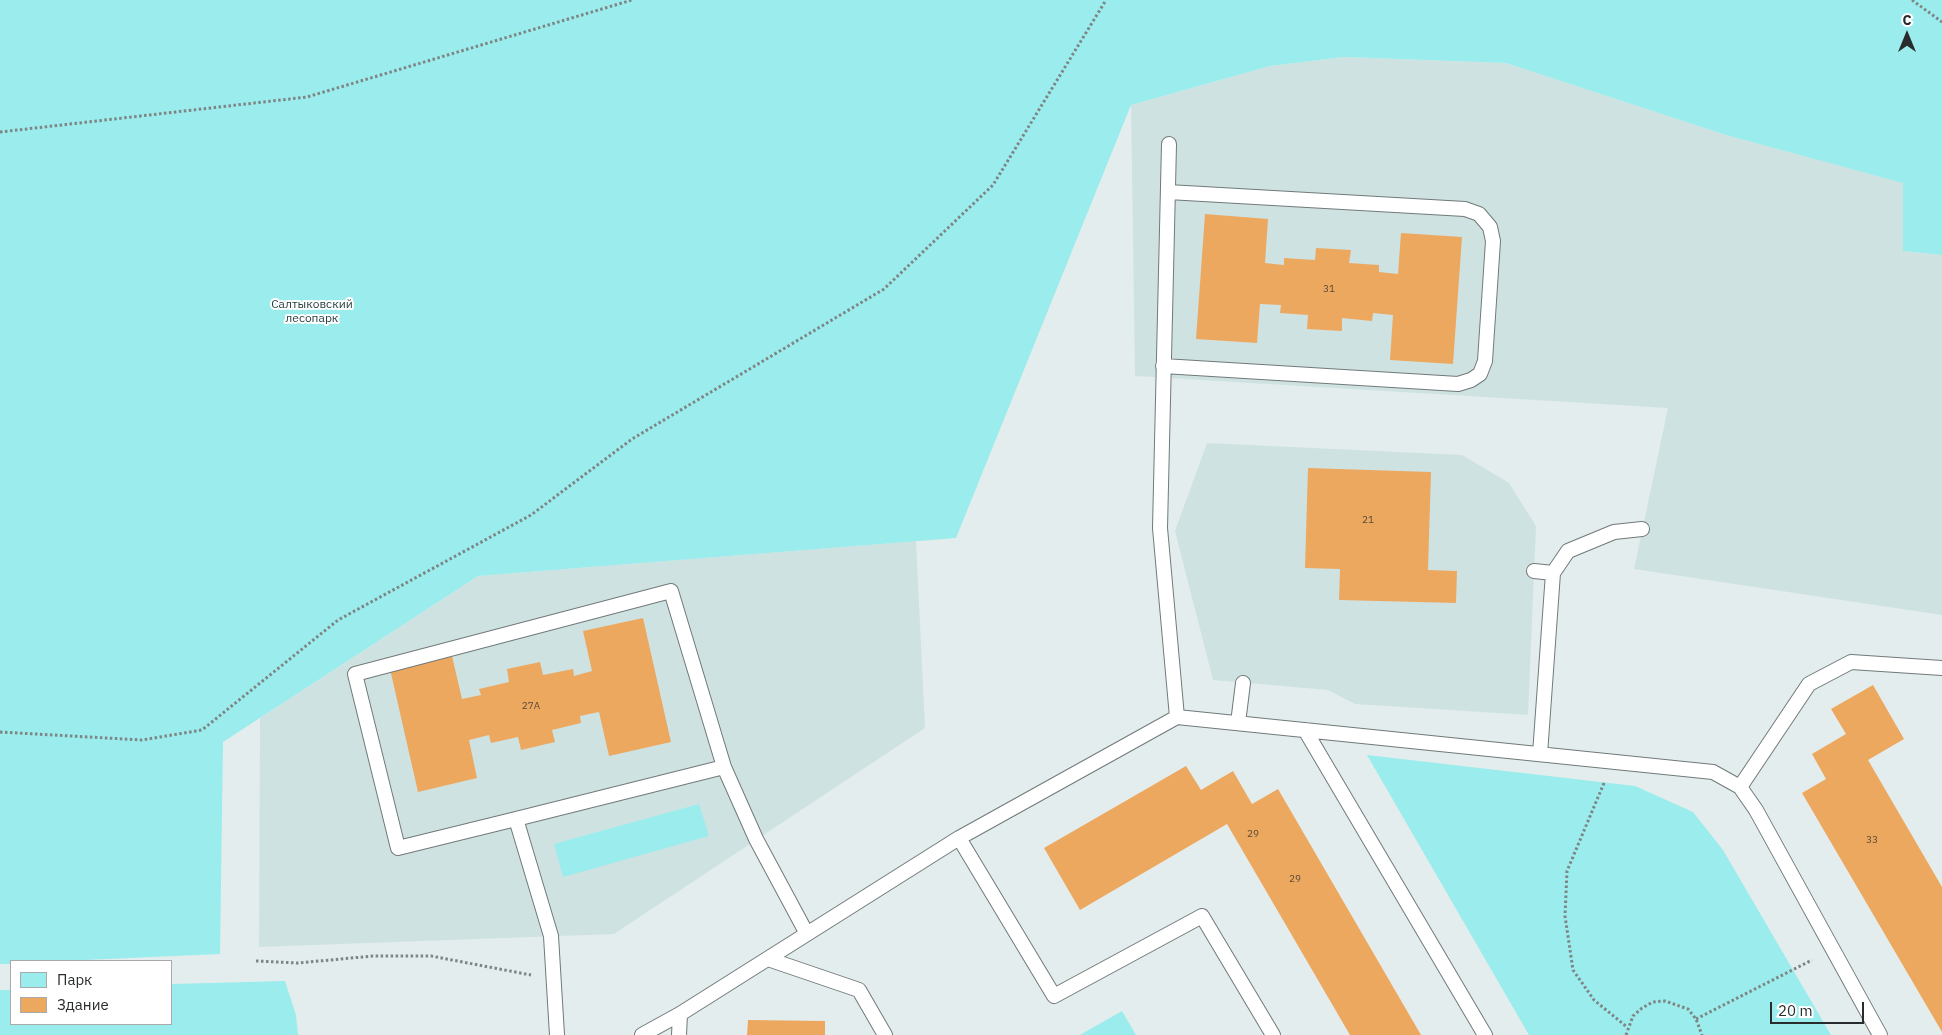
<!DOCTYPE html>
<meta charset="utf-8">
<style>
body{margin:0}
#map{position:relative;width:1942px;height:1035px;overflow:hidden;background:#e3eded;font-family:"IBM Plex Sans",sans-serif}
canvas{display:block}
.legend{position:absolute;left:10px;top:960px;width:162px;height:65px;box-sizing:border-box;background:#fff;border:1px solid #a9abab;margin:0;padding:6px 9px;list-style:none;font-size:15px;color:#282c2c}
.legend li{display:flex;align-items:center;gap:10px;height:25px}
.legend b{width:25px;border:1px solid #a9abab}
.north{position:absolute;left:1882px;top:10px;width:50px;height:50px;-webkit-text-stroke:4px #fff;paint-order:stroke;rotate:0deg;font-size:14px;font-weight:700;line-height:20px;text-align:center;color:#282c2c}
.north::after{content:'';display:block;margin:auto;width:18px;height:22px;background:#282c2c;clip-path:polygon(50% 0,100% 100%,50% 72%,0 100%)}
.scale{position:absolute;left:1770px;top:1002px;width:94px;height:22px;box-sizing:border-box;border:2px solid #282c2c;border-top:0;padding-left:6px;font-size:15px;line-height:18px;white-space:nowrap;color:#282c2c;-webkit-text-stroke:4px #fff;paint-order:stroke}
</style>
<div id="map">
<canvas width="1942" height="1035"></canvas>
<ul class="legend">
<li><b style="height:14px;background:#9beced"></b>Парк</li>
<li><b style="height:14px;background:#eda860"></b>Здание</li>
</ul>
<div class="north">С</div>
<div class="scale">20 m</div>
</div>
<script>
const ctx = document.querySelector('canvas').getContext('2d');
ctx.lineJoin = 'round';
function fillPath(path, color) { ctx.fillStyle = color; ctx.fill(path, 'evenodd'); }
const toPath = rows => new Path2D(rows.map(r => 'M' + r).join(''));
function stroke(path, color, width, dash) { ctx.strokeStyle = color; ctx.lineWidth = width; ctx.lineCap = dash ? 'butt' : 'round'; ctx.setLineDash(dash || []); ctx.stroke(path); }
function drawText(font, color, halo, rows, align = 'center') {
  ctx.font = font + ' "IBM Plex Sans",sans-serif'; ctx.lineWidth = 4; ctx.setLineDash([]); ctx.textBaseline = 'middle'; ctx.strokeStyle = halo; ctx.fillStyle = color; for (const [text, x, y, turn = 0] of rows) {
    ctx.save(); ctx.translate(x, y); ctx.rotate((+turn || 0) * Math.PI / 180); ctx.textAlign = isNaN(turn) ? turn : align; if (halo) ctx.strokeText(text, 0, 0); ctx.fillText(text, 0, 0); ctx.restore();
  }
}
const built = toPath([
 [1344,57,1506,63,1726,135,1904,183,1903,251,1942,255,1942,615,1634,569,1668,408,1135,376,1131,105,1270,66],
 [1207,443,1462,455,1509,483,1536,526,1528,715,1355,704,1328,690,1213,680,1175,531],
 [916,541,925,728,614,934,259,947,260,718,478,576]
]);
const green = toPath([
 [0,0,1942,0,1942,255,1903,251,1903,183,1726,135,1506,63,1344,57,1270,66,1131,105,956,538,478,576,223,742,220,954,62,961,11,961,11,964,0,964],
 [1367,755,1635,786,1693,812,1723,850,1831,1035,1529,1035],
 [699,804,709,836,563,877,554,844],
 [285,981,296,1015,298,1035,0,1035,0,990,11,990,11,1024,171,1024,171,984],
 [1122,1011,1136,1035,1080,1035]
]);
const building = toPath([
 [1205,214,1268,219,1265,263,1284,265,1284,258,1315,260,1316,248,1351,250,1349,263,1379,265,1379,272,1398,274,1401,233,1462,237,1453,364,1390,360,1393,315,1373,313,1372,321,1342,318,1342,331,1307,329,1308,315,1280,313,1281,305,1260,304,1257,343,1196,339],
 [1308,468,1431,472,1428,570,1457,571,1456,603,1339,600,1340,569,1305,568],
 [643,618,671,742,609,756,599,712,580,716,581,723,552,730,555,742,521,750,518,737,491,743,489,735,469,740,477,778,418,792,390,669,452,656,462,699,481,695,479,689,509,682,507,669,540,662,543,675,573,669,574,676,592,671,583,631],
 [1873,685,1904,739,1868,760,1942,887,1942,1032,1802,793,1826,779,1812,754,1846,734,1831,709],
 [1186,766,1201,790,1233,771,1252,804,1278,789,1421,1035,1350,1035,1227,824,1080,910,1044,848],
 [748,1020,825,1021,825,1035,747,1035]
]);
const path = toPath([
 [1912,0,1942,22],
 [0,132,307,97,632,0],
 [0,732,142,740,202,730,338,620,531,515,632,439,884,289,993,185,1106,0],
 [1604,783,1567,871,1565,916,1573,970,1594,1000,1627,1027],
 [256,961,298,963,373,956,431,956,531,975],
 [1696,1019,1812,960],
 [1626,1035,1633,1016,1642,1008,1653,1002,1665,1001,1688,1009,1696,1019,1702,1035]
]);
const lane = toPath([
 [1169,144,1160,528,1177,717],
 [1163,366,1458,384,1471,380,1480,374,1485,361,1493,241,1490,227,1479,214,1465,209,1168,192],
 [1534,571,1553,573],
 [1238,723,1243,683],
 [1305,730,1485,1035],
 [1540,754,1553,573,1568,551,1614,532,1642,529],
 [1740,787,1809,684,1851,662,1942,668],
 [516,819,398,848,355,674,671,591,724,767],
 [768,959,859,990,885,1035],
 [557,1035,551,936,516,819,724,767,756,839,807,934],
 [642,1035,680,1014],
 [679,1035,680,1014,959,838],
 [1273,1035,1202,916,1054,996,959,838,1177,717,1713,772,1740,787,1756,810,1880,1035]
]);
const numberNames = [
 ["31",1329,289],
 ["21",1368,520],
 ["27А",531,706],
 ["29",1253,834],
 ["33",1872,840],
 ["29",1295,879]
];
const parkNames = [
 ["Салтыковский",312,305],
 ["лесопарк",312,319]
];
fillPath(built, '#cfe2e2');
fillPath(green, '#9beced');
fillPath(building, '#eda860');
stroke(lane, '#717979', 16);
stroke(path, '#7e8585', 3, [2.5, 2.5]);
stroke(lane, '#fff', 14);
drawText('10px', '#594b39', null, numberNames);
drawText('12px', '#263e3e', '#fff', parkNames);
</script>
